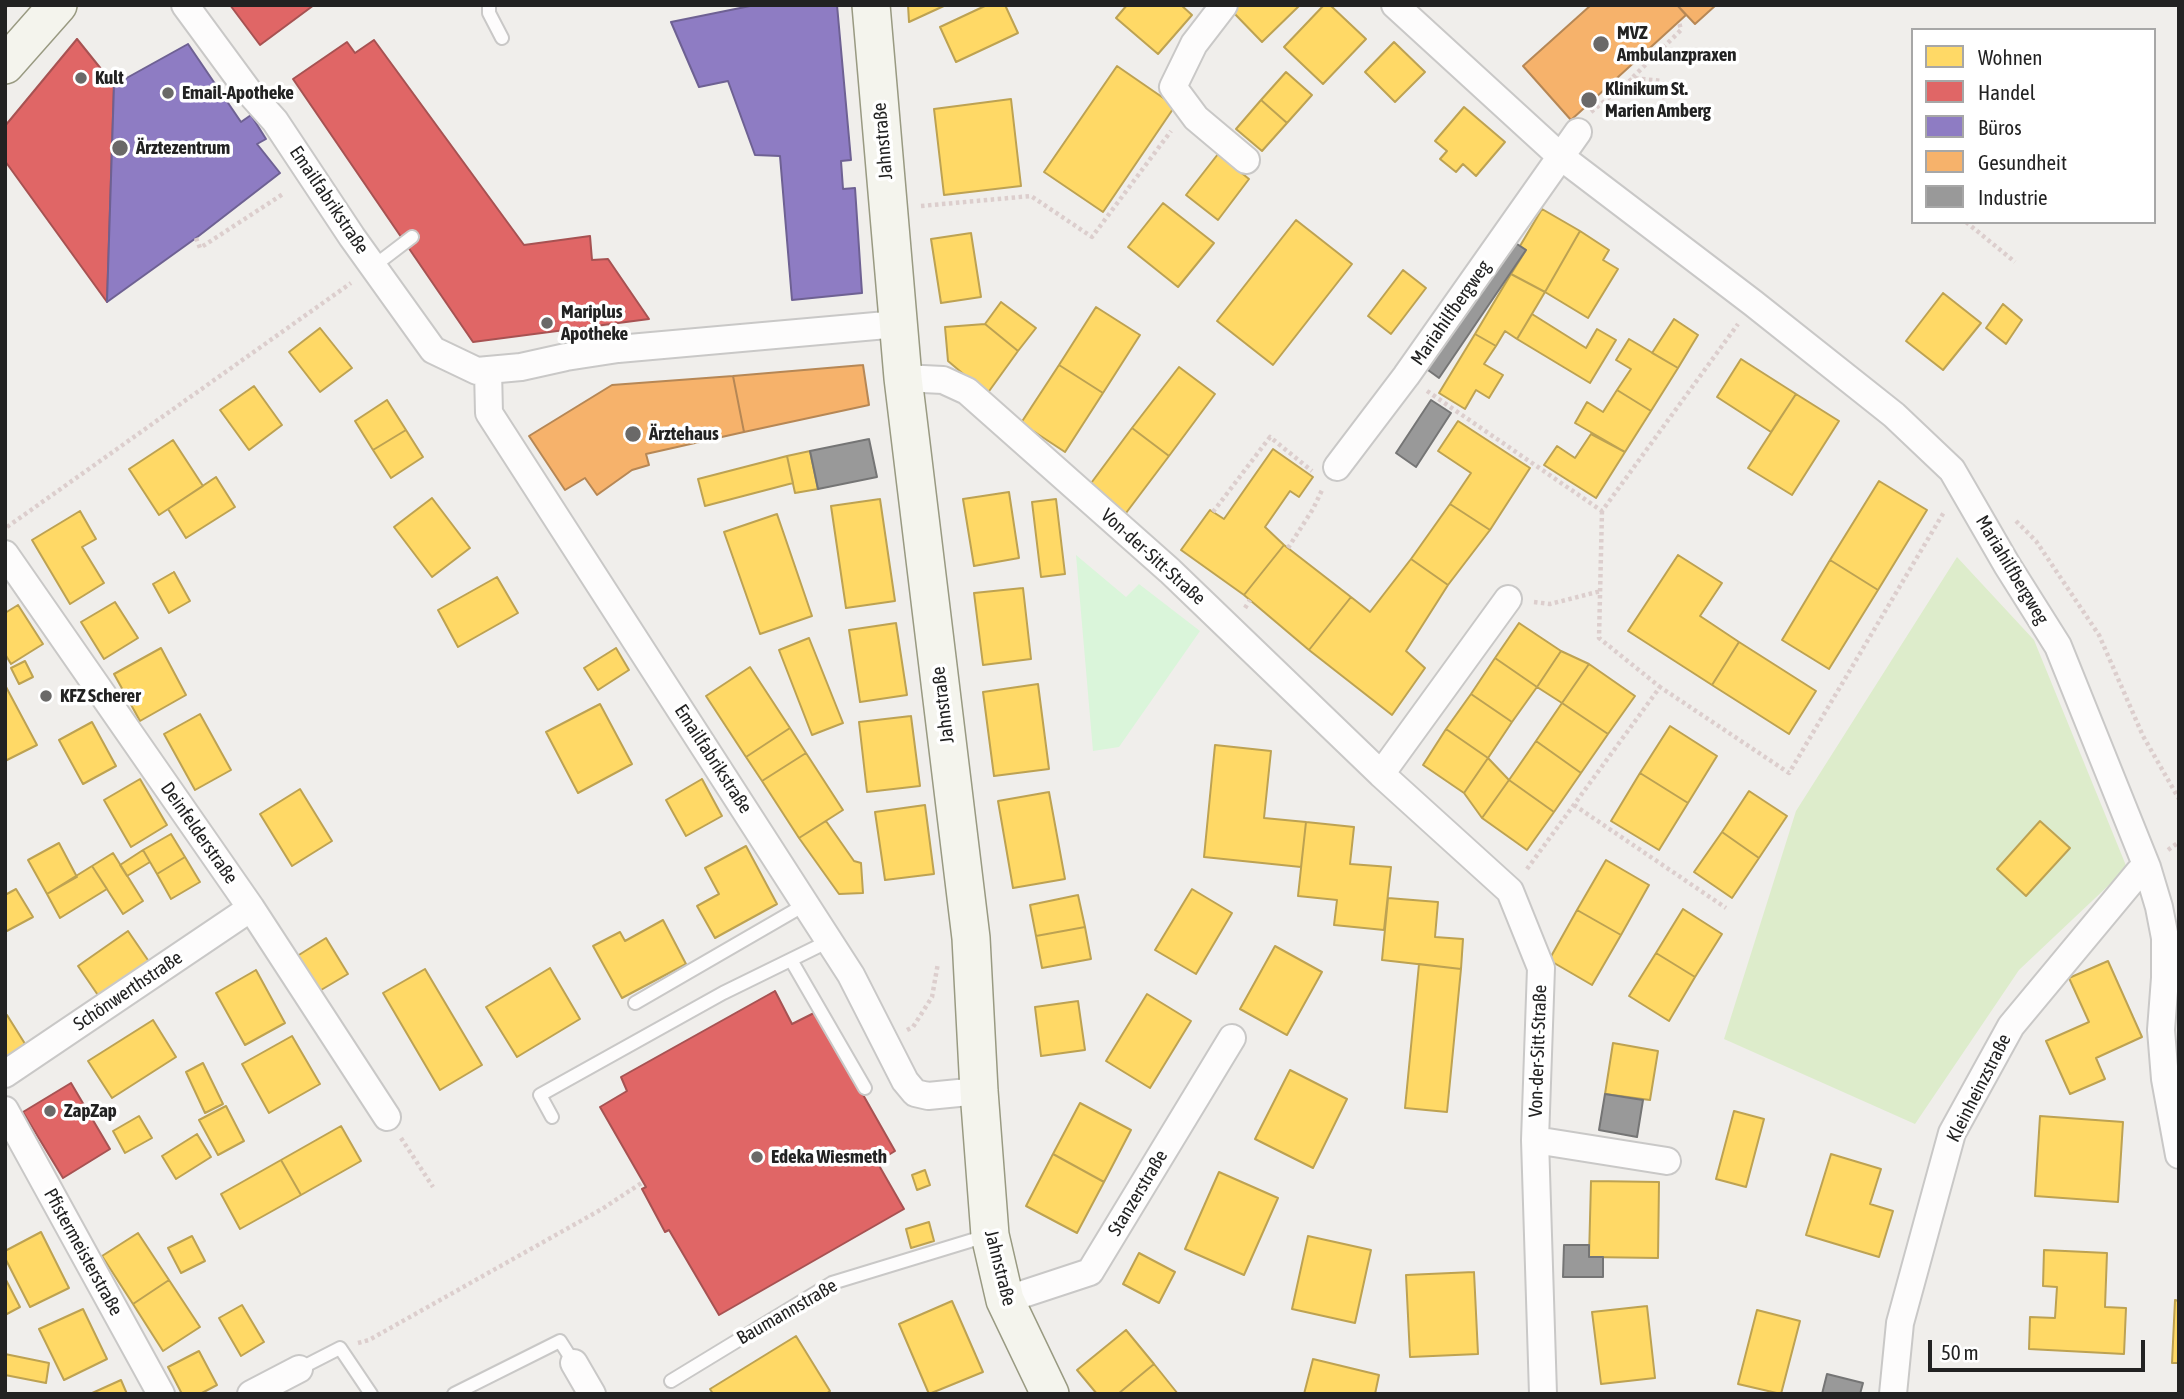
<!DOCTYPE html>
<meta charset="utf-8">
<style>
body{margin:0}
#map{position:relative;width:2184px;height:1399px;overflow:hidden;background:#f0eeeb;font-family:"Asap Condensed",sans-serif}
canvas{display:block}
.frame{position:absolute;inset:0;border:7px solid #222;pointer-events:none}
.legend{position:absolute;left:1911px;top:28px;width:245px;height:196px;box-sizing:border-box;background:#fff;border:2px solid #a7a7a7;margin:0;padding:9px 12px;list-style:none;font-size:21px;color:#222}
.legend li{display:flex;align-items:center;gap:14px;height:35px}
.legend b{width:35px;border:2px solid #a7a7a7}
.scale{position:absolute;left:1928px;top:1340px;width:217px;height:32px;box-sizing:border-box;border:4px solid #222;border-top:0;padding-left:9px;font-size:21px;line-height:24px;white-space:nowrap;color:#222;-webkit-text-stroke:5px #fff;paint-order:stroke}
</style>
<div id="map">
<canvas width="2184" height="1399"></canvas>
<div class="frame"></div>
<ul class="legend">
<li><b style="height:19px;background:#ffd966"></b>Wohnen</li>
<li><b style="height:19px;background:#e06666"></b>Handel</li>
<li><b style="height:19px;background:#8e7cc3"></b>Büros</li>
<li><b style="height:19px;background:#f6b26b"></b>Gesundheit</li>
<li><b style="height:19px;background:#999"></b>Industrie</li>
</ul>
<div class="scale">50 m</div>
</div>
<script>
const ctx = document.querySelector('canvas').getContext('2d');
ctx.lineJoin = 'round';
function fillPath(path, color) { ctx.fillStyle = color; ctx.fill(path, 'evenodd'); }
const toPath = rows => new Path2D(rows.map(r => 'M' + r).join(''));
function stroke(path, color, width, dash) { ctx.strokeStyle = color; ctx.lineWidth = width; ctx.lineCap = dash ? 'butt' : 'round'; ctx.setLineDash(dash || []); ctx.stroke(path); }
function drawText(font, color, halo, rows, align = 'center') {
  ctx.font = font + ' "Asap Condensed",sans-serif'; ctx.lineWidth = 7; ctx.setLineDash([]); ctx.textBaseline = 'middle'; ctx.strokeStyle = halo; ctx.fillStyle = color; for (const [text, x, y, turn = 0] of rows) {
    ctx.save(); ctx.translate(x, y); ctx.rotate((+turn || 0) * Math.PI / 180); ctx.textAlign = isNaN(turn) ? turn : align; if (halo) ctx.strokeText(text, 0, 0); ctx.fillText(text, 0, 0); ctx.restore();
  }
}
const grass = toPath([
 [1957,557,2034,640,2127,868,2019,970,1915,1124,1724,1039,1796,811]
]);
const park = toPath([
 [1076,555,1126,597,1139,584,1200,631,1119,747,1093,751]
]);
const homes = toPath([
 [908,5,946,5,909,22,908,5],
 [987,5,1005,5,1018,33,956,62,940,27,987,5],
 [1127,5,1181,5,1192,15,1158,54,1116,18,1127,5],
 [1236,5,1300,5,1262,42,1231,10,1236,5],
 [1324,5,1330,5,1366,39,1323,84,1284,47,1324,5],
 [1394,42,1425,72,1395,102,1365,72,1394,42],
 [1117,66,1175,106,1103,212,1044,172,1117,66],
 [1286,72,1312,95,1287,123,1261,100,1286,72],
 [1011,99,1021,186,944,195,934,109,1011,99],
 [1261,100,1287,123,1262,151,1236,129,1261,100],
 [1464,107,1505,142,1476,176,1463,164,1456,172,1440,159,1447,151,1435,141,1464,107],
 [1218,154,1249,179,1218,220,1186,195,1218,154],
 [1163,203,1214,243,1178,287,1128,247,1163,203],
 [1542,209,1580,231,1545,292,1511,274,1526,250,1520,246,1542,209],
 [1296,220,1352,264,1273,365,1217,321,1296,220],
 [1580,231,1609,250,1603,260,1618,269,1588,318,1545,292,1580,231],
 [971,233,981,297,941,303,931,239,971,233],
 [1403,270,1426,288,1391,334,1368,316,1403,270],
 [1511,274,1545,292,1517,339,1505,331,1496,346,1475,334,1511,274],
 [1943,293,1981,323,1943,370,1906,341,1943,293],
 [1001,302,1036,328,1018,351,985,324,1001,302],
 [2003,304,2022,320,2006,344,1986,328,2003,304],
 [1096,307,1140,335,1103,393,1059,365,1096,307],
 [1532,314,1586,348,1597,329,1616,340,1590,383,1517,339,1532,314],
 [1674,319,1698,335,1678,368,1652,353,1674,319],
 [985,324,1018,351,987,394,948,361,945,327,985,324],
 [320,328,352,368,320,392,289,352,320,328],
 [1475,334,1496,346,1484,364,1503,375,1489,398,1476,390,1465,409,1439,393,1475,334],
 [1629,339,1678,368,1651,411,1617,390,1631,369,1616,360,1629,339],
 [1741,359,1796,394,1771,432,1717,397,1741,359],
 [1059,365,1103,393,1065,452,1021,423,1059,365],
 [1179,367,1215,394,1169,456,1132,428,1179,367],
 [254,386,282,425,249,450,220,410,254,386],
 [1617,390,1651,411,1625,452,1575,423,1587,402,1603,412,1617,390],
 [1796,394,1839,421,1792,495,1748,468,1796,394],
 [387,400,406,430,373,450,355,421,387,400],
 [1458,421,1530,468,1490,530,1450,504,1471,473,1438,451,1458,421],
 [1132,428,1169,456,1123,517,1086,490,1132,428],
 [406,430,423,457,391,478,373,450,406,430],
 [1591,434,1625,452,1596,498,1544,465,1557,446,1575,458,1591,434],
 [173,440,203,486,159,515,129,469,173,440],
 [1273,449,1313,477,1299,497,1290,491,1265,527,1284,545,1244,595,1181,550,1210,510,1224,519,1273,449],
 [810,451,818,489,795,493,787,456,810,451],
 [787,456,793,483,705,506,698,479,787,456],
 [216,477,235,507,186,538,168,509,216,477],
 [1879,481,1927,510,1878,590,1830,560,1879,481],
 [1009,492,1019,558,974,566,963,499,1009,492],
 [432,498,470,548,432,577,394,527,432,498],
 [880,499,895,601,846,608,831,506,880,499],
 [1056,499,1065,574,1041,577,1032,502,1056,499],
 [1450,504,1490,530,1448,585,1411,559,1450,504],
 [80,511,96,539,82,547,104,583,70,604,32,540,80,511],
 [777,514,812,616,760,634,724,532,777,514],
 [1284,545,1351,597,1309,650,1244,595,1284,545],
 [1678,555,1722,583,1700,616,1739,642,1712,685,1628,631,1678,555],
 [1411,559,1448,585,1406,651,1425,668,1392,715,1309,650,1351,597,1370,612,1411,559],
 [1830,560,1878,590,1829,669,1782,640,1830,560],
 [174,572,190,601,169,613,153,584,174,572],
 [497,577,518,613,458,647,438,610,497,577],
 [1023,588,1031,659,983,665,974,593,1023,588],
 [115,602,138,638,104,659,81,622,115,602],
 [18,605,43,644,11,664,5,654,5,613,18,605],
 [896,623,907,695,860,702,849,630,896,623],
 [1519,623,1561,651,1537,687,1495,658,1519,623],
 [809,638,843,723,812,735,779,650,809,638],
 [1739,642,1816,691,1789,734,1712,685,1739,642],
 [161,648,186,695,140,721,114,674,161,648],
 [616,648,629,670,598,690,584,668,616,648],
 [1561,651,1589,664,1562,703,1537,687,1561,651],
 [1495,658,1537,687,1512,722,1471,694,1495,658],
 [25,661,33,677,19,684,11,668,25,661],
 [1589,664,1635,696,1608,734,1562,703,1589,664],
 [750,667,790,728,746,757,706,696,750,667],
 [1038,684,1049,769,994,776,983,692,1038,684],
 [5,685,37,745,5,761,5,685],
 [1471,694,1512,722,1488,758,1446,729,1471,694],
 [1562,703,1608,734,1581,773,1536,741,1562,703],
 [600,704,632,764,578,793,546,732,600,704],
 [200,714,231,770,195,790,164,734,200,714],
 [911,716,920,786,867,792,859,722,911,716],
 [92,722,116,766,83,784,59,740,92,722],
 [1670,726,1717,756,1688,803,1640,773,1670,726],
 [790,728,806,753,762,781,746,757,790,728],
 [1446,729,1488,758,1464,793,1423,765,1446,729],
 [1536,741,1581,773,1554,812,1509,780,1536,741],
 [1215,745,1271,751,1264,818,1306,822,1301,867,1204,857,1215,745],
 [806,753,843,810,799,838,762,781,806,753],
 [1488,758,1509,780,1482,818,1464,793,1488,758],
 [1640,773,1688,803,1659,850,1611,821,1640,773],
 [140,779,167,825,131,847,104,800,140,779],
 [702,779,722,816,686,836,666,800,702,779],
 [1509,780,1554,812,1527,850,1482,818,1509,780],
 [300,789,332,841,292,866,260,814,300,789],
 [1749,791,1787,816,1759,858,1722,832,1749,791],
 [1049,792,1065,879,1013,888,998,801,1049,792],
 [925,805,934,874,885,880,875,812,925,805],
 [826,821,854,861,861,863,863,893,839,894,799,838,826,821],
 [2040,821,2070,848,2026,896,1997,869,2040,821],
 [1306,822,1354,827,1350,864,1391,867,1384,930,1334,925,1337,900,1298,896,1306,822],
 [1722,832,1759,858,1732,898,1694,872,1722,832],
 [171,834,185,857,157,874,143,850,171,834],
 [59,843,77,877,47,894,28,860,59,843],
 [746,846,777,904,715,938,697,906,719,894,705,868,746,846],
 [143,850,150,862,127,876,120,865,143,850],
 [113,853,143,901,123,914,92,866,113,853],
 [185,857,200,882,171,899,157,874,185,857],
 [1606,860,1649,885,1621,935,1577,910,1606,860],
 [92,866,107,889,60,918,47,894,92,866],
 [16,889,33,917,5,932,5,895,16,889],
 [1192,889,1232,913,1196,974,1155,950,1192,889],
 [1078,895,1085,927,1036,936,1030,905,1078,895],
 [1388,898,1438,902,1435,937,1463,939,1461,969,1382,960,1388,898],
 [1683,909,1722,934,1695,977,1656,953,1683,909],
 [1577,910,1621,935,1592,985,1549,960,1577,910],
 [663,920,686,964,622,998,593,946,620,932,625,941,663,920],
 [1085,927,1091,959,1042,968,1036,936,1085,927],
 [128,931,152,966,102,1001,78,966,128,931],
 [326,938,348,974,316,993,294,958,326,938],
 [1275,946,1322,972,1287,1035,1240,1009,1275,946],
 [1656,953,1695,977,1669,1021,1629,996,1656,953],
 [2108,961,2142,1037,2096,1058,2105,1079,2070,1094,2046,1041,2089,1022,2069,978,2108,961],
 [1419,964,1461,969,1447,1112,1405,1108,1419,964],
 [550,968,580,1019,517,1057,486,1007,550,968],
 [425,969,482,1065,440,1090,383,993,425,969],
 [256,970,285,1023,245,1045,216,993,256,970],
 [1147,994,1191,1021,1150,1088,1106,1061,1147,994],
 [1078,1001,1085,1050,1041,1056,1035,1007,1078,1001],
 [7,1015,27,1047,5,1060,5,1016,7,1015],
 [153,1020,176,1057,112,1098,88,1061,153,1020],
 [292,1036,320,1084,269,1113,242,1064,292,1036],
 [1613,1043,1658,1051,1650,1100,1605,1094,1613,1043],
 [203,1063,223,1104,205,1113,186,1072,203,1063],
 [1290,1070,1347,1099,1313,1168,1255,1139,1290,1070],
 [1080,1103,1131,1130,1104,1182,1053,1154,1080,1103],
 [226,1106,244,1141,218,1155,199,1120,226,1106],
 [1734,1111,1764,1119,1746,1187,1716,1179,1734,1111],
 [139,1116,152,1138,125,1153,113,1131,139,1116],
 [2040,1116,2123,1122,2118,1202,2035,1196,2040,1116],
 [341,1126,361,1161,301,1195,281,1160,341,1126],
 [197,1134,211,1157,176,1179,162,1156,197,1134],
 [1053,1154,1104,1182,1077,1233,1026,1206,1053,1154],
 [1831,1154,1881,1169,1870,1204,1893,1211,1879,1257,1806,1235,1831,1154],
 [281,1160,301,1195,240,1229,221,1194,281,1160],
 [925,1170,930,1185,917,1190,912,1175,925,1170],
 [1219,1172,1278,1198,1244,1275,1185,1249,1219,1172],
 [1591,1181,1659,1182,1658,1258,1589,1257,1591,1181],
 [929,1222,934,1241,911,1248,906,1229,929,1222],
 [41,1232,69,1288,30,1307,5,1258,5,1251,41,1232],
 [138,1233,169,1280,133,1304,102,1256,138,1233],
 [192,1236,205,1261,181,1273,168,1248,192,1236],
 [1308,1236,1371,1250,1355,1323,1292,1309,1308,1236],
 [2044,1250,2107,1253,2105,1307,2126,1308,2124,1354,2029,1349,2030,1317,2055,1318,2057,1287,2043,1286,2044,1250],
 [1139,1253,1175,1272,1159,1303,1123,1284,1139,1253],
 [1474,1272,1478,1354,1410,1357,1406,1275,1474,1272],
 [5,1278,20,1307,5,1315,5,1278],
 [169,1280,200,1327,163,1351,133,1304,169,1280],
 [2175,1300,2179,1301,2179,1363,2172,1363,2175,1300],
 [952,1301,983,1372,929,1394,899,1324,952,1301],
 [242,1305,264,1342,241,1356,219,1318,242,1305],
 [1647,1306,1655,1378,1601,1384,1592,1312,1647,1306],
 [83,1309,107,1359,64,1380,39,1329,83,1309],
 [1757,1310,1800,1321,1781,1394,1738,1384,1757,1310],
 [1126,1330,1154,1364,1118,1394,1097,1394,1077,1370,1126,1330],
 [796,1336,830,1391,826,1394,713,1394,710,1389,796,1336],
 [199,1351,217,1385,200,1394,182,1394,168,1367,199,1351],
 [5,1354,49,1363,46,1383,5,1375,5,1354],
 [1313,1359,1379,1375,1375,1394,1304,1394,1313,1359],
 [1154,1364,1178,1394,1118,1394,1154,1364],
 [121,1380,127,1394,90,1394,121,1380]
]);
const shops = toPath([
 [230,5,314,5,260,45,230,5],
 [77,39,114,85,107,302,5,161,5,126,77,39],
 [374,40,524,245,590,236,592,260,608,259,649,319,473,342,293,79,347,42,355,53,374,40],
 [775,991,792,1024,816,1012,895,1151,877,1162,904,1209,719,1315,669,1230,665,1232,642,1189,646,1187,600,1107,627,1091,621,1077,775,991],
 [71,1083,110,1149,63,1178,23,1112,71,1083]
]);
const offices = toPath([
 [755,5,837,5,851,160,841,161,843,189,855,188,862,293,792,300,780,156,755,155,728,81,699,87,671,22,755,5],
 [188,44,241,122,251,115,266,139,257,144,280,173,196,238,107,302,114,85,188,44]
]);
const health = toPath([
 [1591,5,1677,5,1686,15,1571,120,1523,66,1591,5],
 [1677,5,1716,5,1695,24,1677,5],
 [863,365,869,405,744,432,733,376,863,365],
 [733,376,744,432,646,454,649,465,632,470,597,495,585,478,565,490,529,436,612,385,733,376]
]);
const industry = toPath([
 [1508,238,1526,250,1439,378,1421,365,1508,238],
 [1431,400,1451,413,1416,467,1396,453,1431,400],
 [869,439,877,477,818,489,810,451,869,439],
 [1605,1094,1643,1100,1637,1137,1599,1130,1605,1094],
 [1564,1245,1589,1245,1589,1257,1603,1257,1603,1277,1563,1277,1564,1245],
 [1827,1374,1863,1383,1860,1394,1822,1394,1827,1374]
]);
const path = toPath([
 [5,7,7,5],
 [1633,77,1681,30,1679,22],
 [1591,112,1633,78,1662,81,1667,118],
 [921,206,1031,196,1092,237,1171,131],
 [1966,222,2015,262],
 [196,238,200,248,283,194],
 [1427,391,1602,511,1738,324],
 [1602,511,1599,638,1660,687],
 [1213,512,1270,437,1312,471],
 [2016,521,2036,541,2099,635,2143,736,2179,799],
 [7,527,351,283],
 [1288,548,1313,509,1323,488],
 [1534,602,1550,604,1601,591],
 [1245,608,1250,600],
 [1574,805,1726,908],
 [2168,850,2179,842],
 [1527,869,1660,687,1789,773,1944,512],
 [907,1030,913,1027,932,997,938,963],
 [401,1138,433,1187],
 [358,1343,369,1340,602,1209,643,1182]
]);
const lane = toPath([
 [489,5,489,13,502,38],
 [374,266,412,237],
 [791,960,865,1088],
 [635,1003,806,904],
 [552,1117,540,1095,723,993,829,941],
 [299,1369,340,1348,371,1394],
 [671,1381,832,1283,986,1236],
 [454,1394,560,1341,574,1363]
]);
const street = toPath([
 [185,5,249,92,275,121,352,237,433,350,477,371,521,367,566,357,618,349,898,324],
 [1224,5,1194,44,1173,87,1196,118,1246,160],
 [1395,5,1560,156,1753,303,1894,415,1952,470,2007,565,2058,646,2147,867,2159,907,2165,938,2165,978,2161,1030,2165,1079,2179,1155],
 [488,370,489,413,851,975,905,1081,915,1093,928,1096,979,1091],
 [903,378,943,380,967,391,1170,571,1381,774,1510,891,1541,968,1535,1140,1543,1394],
 [1337,467,1406,376,1578,132],
 [5,554,251,908,387,1117],
 [1381,774,1508,599],
 [5,1074,251,908],
 [5,1110,161,1394],
 [1535,1140,1667,1161],
 [1005,1300,1090,1272,1232,1038],
 [574,1363,592,1394],
 [251,1394,299,1369],
 [1893,1394,1900,1323,1952,1133,2011,1026,2139,872,2147,867]
]);
const secondary = toPath([
 [871,5,903,378,971,938,979,1091,990,1235,1005,1300,1050,1394],
 [5,65,58,5]
]);
const markers = [
 [1601,44,9,"#6a6968"],
 [81,78,7,"#6a6968"],
 [168,93,7,"#6a6968"],
 [1589,100,9,"#6a6968"],
 [120,148,9,"#6a6968"],
 [547,323,7,"#6a6968"],
 [633,434,9,"#6a6968"],
 [46,696,7,"#6a6968"],
 [50,1111,7,"#6a6968"],
 [757,1157,7,"#6a6968"]
];
const poiNames = [
 ["MVZ",1617,33],
 ["Ambulanzpraxen",1617,55],
 ["Kult",95,78],
 ["Klinikum St.",1605,89],
 ["Marien Amberg",1605,111],
 ["Email-Apotheke",182,93],
 ["Ärztezentrum",136,148],
 ["Mariplus",561,312],
 ["Apotheke",561,334],
 ["Ärztehaus",649,434],
 ["KFZ Scherer",60,696],
 ["ZapZap",64,1111],
 ["Edeka Wiesmeth",771,1157]
];
const streetNames = [
 ["Jahnstraße",883,141,-95],
 ["Emailfabrikstraße",329,200,56],
 ["Mariahilfbergweg",1451,313,-55],
 ["Von-der-Sitt-Straße",1153,557,42],
 ["Mariahilfbergweg",2012,570,59],
 ["Jahnstraße",943,705,-97],
 ["Emailfabrikstraße",713,759,57],
 ["Deinfelderstraße",199,833,55],
 ["Schönwerthstraße",128,991,-34],
 ["Von-der-Sitt-Straße",1538,1051,-88],
 ["Kleinheinzstraße",1979,1088,-63],
 ["Stanzerstraße",1138,1193,-59],
 ["Pfistermeisterstraße",83,1252,61],
 ["Jahnstraße",1000,1268,76],
 ["Baumannstraße",787,1312,-30]
];
fillPath(grass, '#ddeccb');
fillPath(park, '#daf5da');
fillPath(homes, '#ffd966');
stroke(homes, '#bda252', 2);
fillPath(shops, '#e06666');
stroke(shops, '#a75252', 2);
fillPath(offices, '#8e7cc3');
stroke(offices, '#6e6193', 2);
fillPath(health, '#f6b26b');
stroke(health, '#b68755', 2);
fillPath(industry, '#999');
stroke(industry, '#757575', 2);
stroke(lane, '#c9c8c7', 16);
stroke(street, '#c9c8c7', 30);
stroke(secondary, '#999a82', 40);
stroke(path, '#dccecd', 4.5, [3.5, 3.5]);
stroke(lane, '#fdfcfc', 12);
stroke(street, '#fdfcfc', 26);
stroke(secondary, '#f4f4ed', 37);
for (const [x, y, r, color] of markers) { const dot = new Path2D(); dot.arc(x, y, r, 0, 2 * Math.PI); ctx.fillStyle = color; ctx.fill(dot); stroke(dot, '#fff', 2.5); }
drawText('bold 19px', '#222', '#fff', poiNames, 'left');
drawText('19px', '#222', '#fff', streetNames);
</script>
